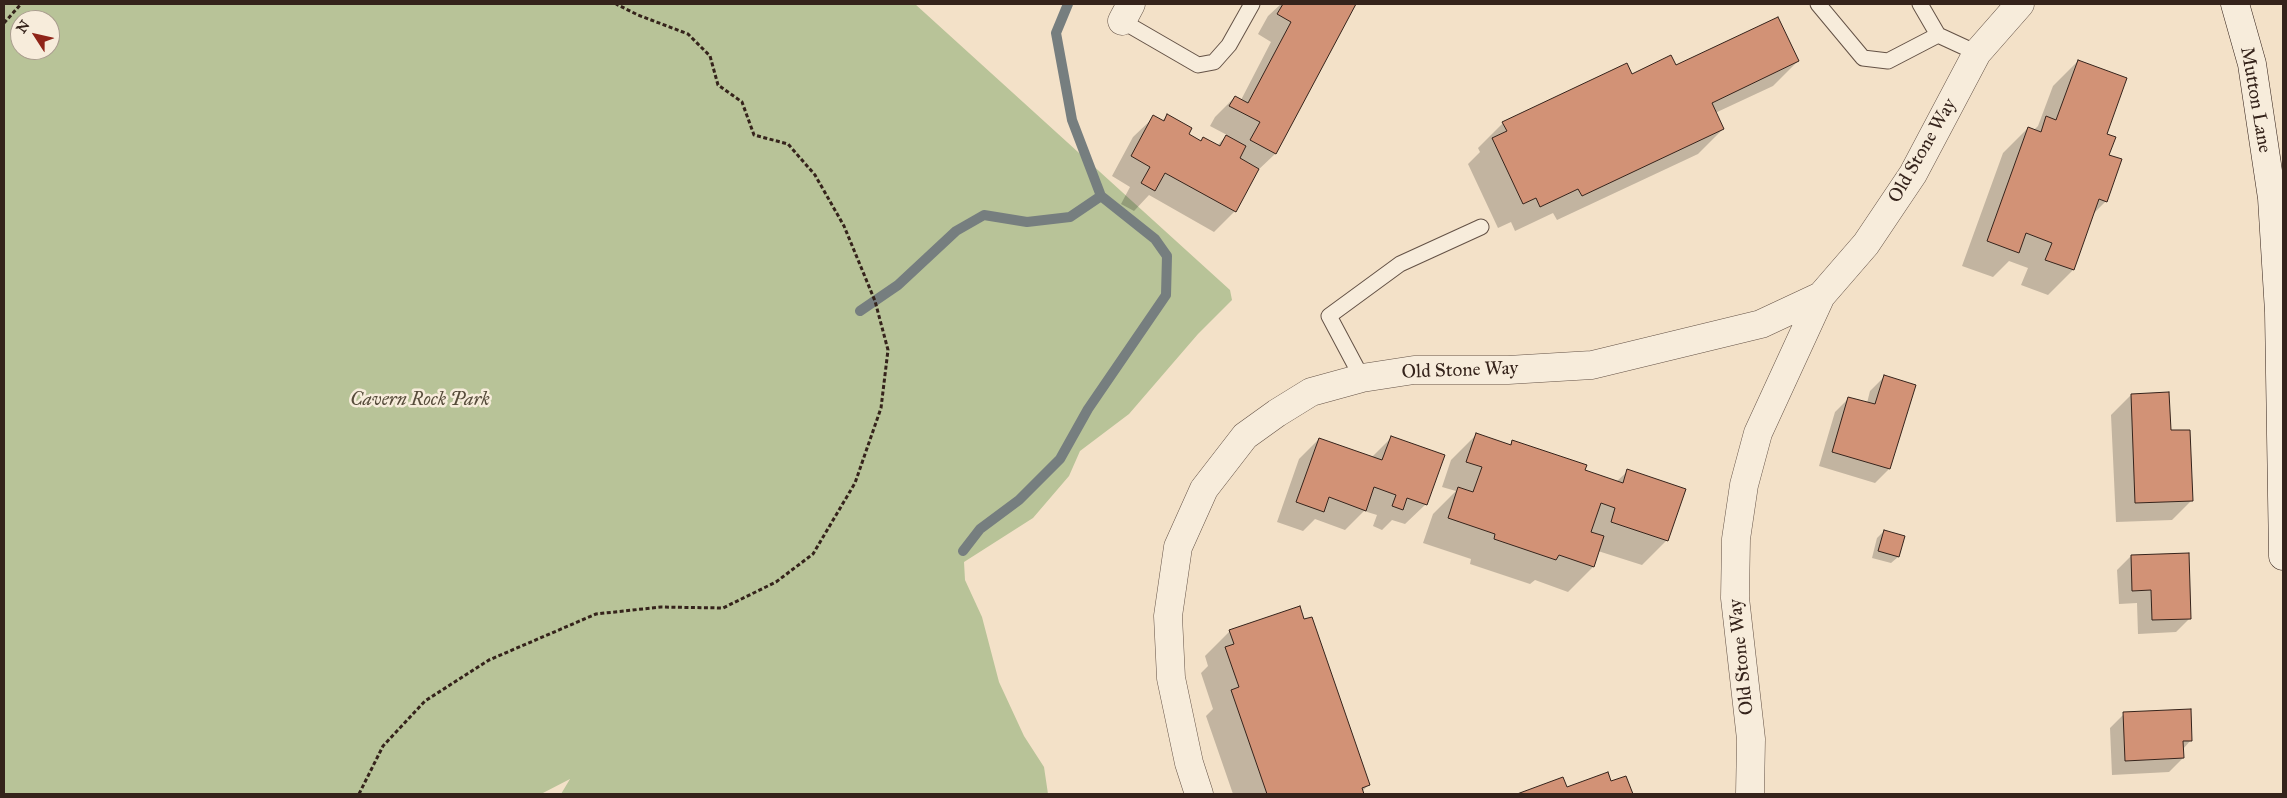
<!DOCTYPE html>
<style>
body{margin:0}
#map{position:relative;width:2287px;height:798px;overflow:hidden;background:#f3e1c8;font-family:"IM FELL Great Primer",serif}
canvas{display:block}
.frame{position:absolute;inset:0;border:5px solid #35231b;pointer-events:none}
.north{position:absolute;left:10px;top:10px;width:50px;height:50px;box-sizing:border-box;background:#f7ecdb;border:1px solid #a99c8e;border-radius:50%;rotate:305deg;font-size:14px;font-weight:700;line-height:20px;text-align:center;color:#35231b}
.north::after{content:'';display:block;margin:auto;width:18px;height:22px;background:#8f2418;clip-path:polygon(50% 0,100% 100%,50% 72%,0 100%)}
</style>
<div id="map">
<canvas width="2287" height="798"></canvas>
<div class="frame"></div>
<div class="north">N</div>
</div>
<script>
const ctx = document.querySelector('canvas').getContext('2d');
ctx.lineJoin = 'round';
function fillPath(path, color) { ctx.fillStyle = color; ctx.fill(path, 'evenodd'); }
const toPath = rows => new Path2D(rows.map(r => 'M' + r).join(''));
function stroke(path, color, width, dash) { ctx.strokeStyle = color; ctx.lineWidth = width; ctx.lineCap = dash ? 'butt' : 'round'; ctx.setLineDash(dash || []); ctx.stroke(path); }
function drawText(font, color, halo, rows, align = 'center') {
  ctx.font = font + ' "IM FELL Great Primer",serif'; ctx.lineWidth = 5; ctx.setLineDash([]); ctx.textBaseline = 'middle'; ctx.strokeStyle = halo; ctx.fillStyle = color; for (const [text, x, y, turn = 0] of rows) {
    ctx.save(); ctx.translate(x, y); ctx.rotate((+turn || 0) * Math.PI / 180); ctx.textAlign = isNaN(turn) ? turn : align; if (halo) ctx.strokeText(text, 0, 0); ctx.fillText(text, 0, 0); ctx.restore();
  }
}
const green = toPath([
 [4,4,915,4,1230,290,1232,300,1198,334,1129,414,1080,451,1069,476,1033,518,964,562,965,580,982,617,999,682,1024,736,1044,767,1048,794,561,794,570,779,541,794,4,794],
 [20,20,50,20,50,50,20,50]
]);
const shadow = toPath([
 [1281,4,1355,4,1275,154,1255,173,1234,212,1214,232,1149,195,1134,211,1121,204,1130,187,1112,176,1133,137,1154,117,1162,121,1167,115,1187,135,1200,142,1203,138,1217,146,1227,135,1210,126,1215,117,1235,97,1241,100,1271,42,1258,34,1268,16],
 [1798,61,1773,86,1715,113,1723,129,1698,154,1557,220,1553,213,1515,231,1511,222,1498,228,1468,164,1480,152,1478,148,1503,123,1632,75,1675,67],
 [2078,61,2105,134,2107,155,2106,201,2093,214,2073,270,2048,295,2021,285,2028,268,2009,261,1993,277,1962,266,2003,153,2028,128,2034,130,2038,126,2053,86],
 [1884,377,1889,469,1875,483,1819,466,1835,412,1849,398,1867,403,1870,391],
 [2131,395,2169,432,2192,500,2172,520,2116,522,2111,415],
 [1476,435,1508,446,1513,441,1616,482,1628,471,1667,540,1642,565,1598,551,1593,567,1568,592,1535,580,1530,584,1470,564,1471,559,1423,543,1433,514,1456,491,1442,487,1451,460],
 [1391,438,1426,504,1405,524,1392,520,1382,530,1373,526,1377,515,1364,511,1345,530,1315,519,1303,531,1277,522,1299,459,1319,439,1371,458],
 [1884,531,1898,557,1891,563,1872,558,1877,538],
 [2131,556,2190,618,2176,632,2138,634,2137,603,2119,604,2117,570],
 [1230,631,1368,785,1362,792,1363,794,1233,794,1206,716,1213,709,1201,673,1208,666,1205,656],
 [2124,714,2191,740,2183,749,2183,758,2169,772,2112,775,2110,728],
 [1625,777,1631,794,1521,794,1562,779,1566,788,1611,783]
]);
const stream = toPath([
 [860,311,898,285,956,231,984,215,1027,222,1070,217,1101,196],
 [963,551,980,529,1019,500,1060,459,1088,409,1166,295,1167,256,1155,239,1101,196,1072,120,1056,33,1068,4]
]);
const building = toPath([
 [1283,4,1356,4,1276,154,1250,140,1260,122,1229,106,1235,96,1248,103,1291,22,1277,14,1283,4],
 [1778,17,1799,61,1712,103,1724,129,1582,196,1578,189,1540,207,1536,198,1523,204,1492,138,1507,131,1502,122,1627,63,1632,74,1671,55,1676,65,1778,17],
 [2078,60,2127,78,2107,134,2116,137,2109,155,2122,159,2107,202,2099,199,2074,270,2045,260,2052,243,2026,233,2019,253,1987,241,2028,127,2041,132,2046,116,2056,120,2078,60],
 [1167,114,1192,128,1189,134,1201,141,1203,137,1220,146,1226,135,1246,146,1240,158,1259,169,1236,212,1165,173,1155,191,1141,183,1150,167,1131,156,1153,115,1164,121,1167,114],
 [1884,375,1916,385,1890,469,1832,452,1848,397,1875,404,1884,375],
 [2169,392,2171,430,2190,430,2193,501,2135,503,2131,394,2169,392],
 [1476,433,1511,445,1512,440,1587,465,1585,470,1623,483,1627,469,1686,489,1668,541,1611,522,1615,508,1601,503,1591,532,1604,536,1594,567,1559,555,1556,560,1494,539,1495,534,1448,518,1458,487,1473,492,1482,467,1466,462,1476,433],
 [1391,436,1445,455,1427,505,1407,498,1403,510,1392,506,1396,495,1374,487,1366,511,1329,497,1324,512,1296,502,1319,438,1382,460,1391,436],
 [1884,530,1905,536,1899,557,1878,551,1884,530],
 [2189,553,2191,619,2152,620,2151,590,2132,591,2131,555,2189,553],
 [1300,606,1304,619,1312,617,1370,785,1362,788,1364,794,1267,794,1231,690,1239,687,1225,647,1234,644,1229,630,1300,606],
 [2191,709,2192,741,2183,741,2184,758,2125,761,2123,712,2191,709],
 [1608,772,1611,781,1626,776,1633,794,1517,794,1563,777,1567,787,1608,772]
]);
const path = toPath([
 [4,23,21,4],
 [359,794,383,746,425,701,489,660,596,614,661,607,723,608,776,582,813,554,855,483,881,408,888,350,875,301,844,226,815,175,788,144,754,135,742,102,718,85,710,56,688,34,638,15,616,4]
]);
const lane = toPath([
 [1818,4,1863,58,1888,61,1938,35,1977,53],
 [1920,4,1938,35],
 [1122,21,1198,65,1214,62,1229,45,1252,4],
 [1362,378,1329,316,1400,264,1481,227]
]);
const street = toPath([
 [1122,21,1131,4],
 [1199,794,1189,763,1171,678,1168,616,1178,547,1204,489,1245,436,1277,413,1311,392,1362,378,1414,370,1508,370,1592,365,1761,324,1821,296],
 [1750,794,1751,739,1735,598,1736,539,1744,485,1758,433,1821,296,1866,244,1913,174,1977,53,2020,4]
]);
const secondary = toPath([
 [2235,4,2252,64,2272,198,2279,312,2283,556]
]);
const streetNames = [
 ["Mutton Lane",2255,100,80],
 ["Old Stone Way",1923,151,-60],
 ["Old Stone Way",1460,371,-2],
 ["Old Stone Way",1742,657,-96]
];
const parkNames = [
 ["Cavern Rock Park",420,400]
];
fillPath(green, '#b8c398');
fillPath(shadow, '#0003');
stroke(stream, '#767e7f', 10);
fillPath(building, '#d29276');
stroke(building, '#35231b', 1);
stroke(lane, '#645246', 17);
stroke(street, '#645246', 29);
stroke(secondary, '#35231b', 29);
stroke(path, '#35231b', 3, [4, 2.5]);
stroke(lane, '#f7ecdb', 15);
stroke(street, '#f7ecdb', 28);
stroke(secondary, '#f7ecdb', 28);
drawText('19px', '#35231b', '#f7ecdb', streetNames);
drawText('italic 19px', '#564b3a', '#f7ecdb', parkNames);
</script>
